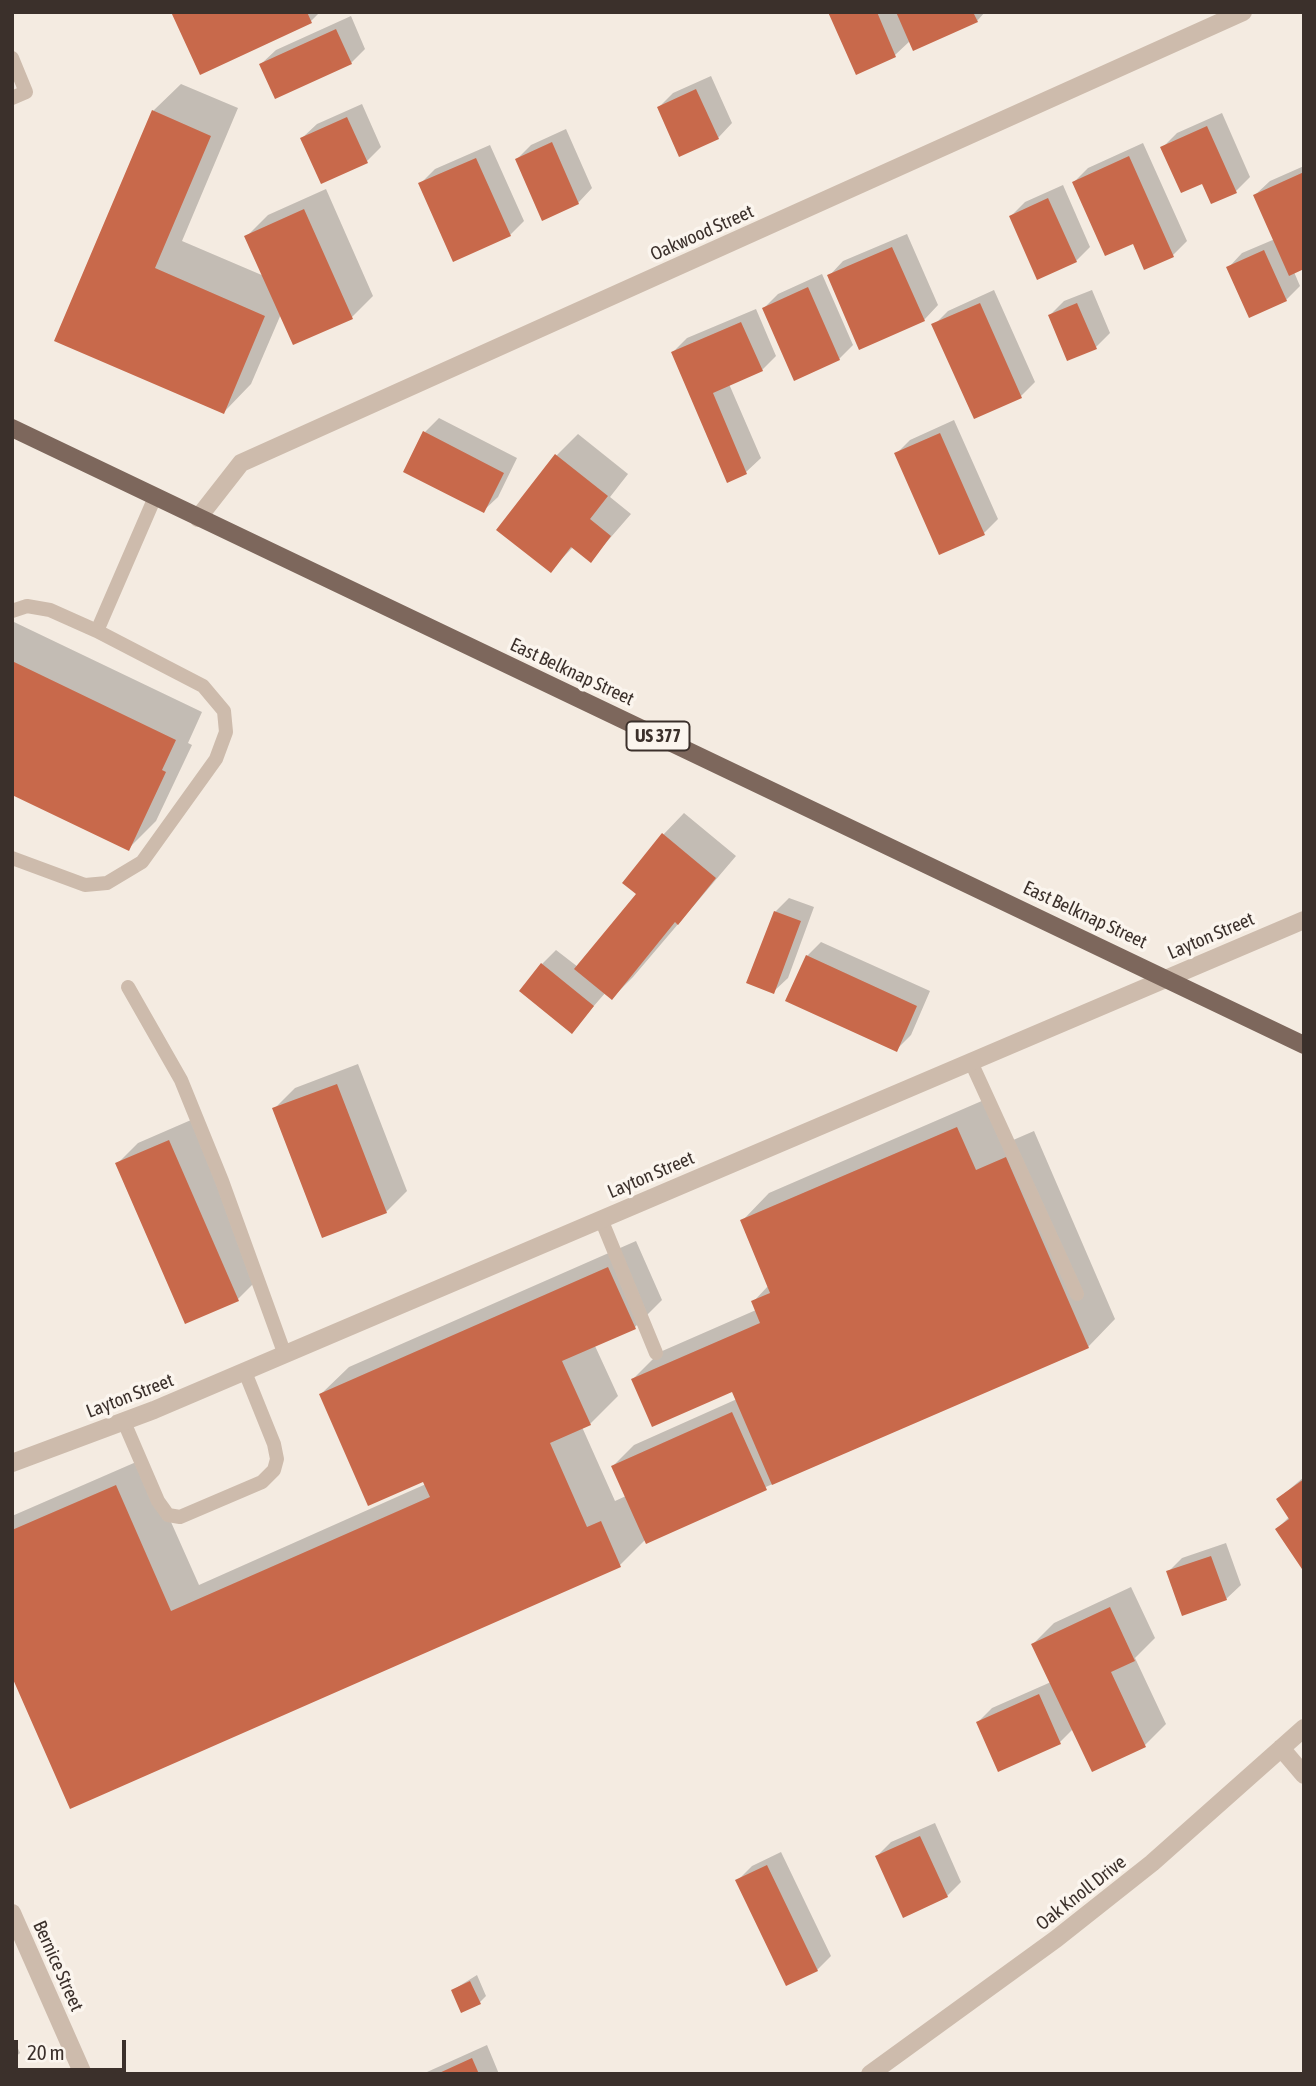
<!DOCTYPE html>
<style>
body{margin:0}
#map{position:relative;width:1316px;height:2086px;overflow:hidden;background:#f4ebe1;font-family:"Asap Condensed",sans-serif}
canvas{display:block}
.frame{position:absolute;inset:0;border:14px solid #3b302b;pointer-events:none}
.scale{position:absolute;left:14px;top:2040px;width:112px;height:32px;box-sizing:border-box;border:4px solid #3b302b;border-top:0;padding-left:9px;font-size:21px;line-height:24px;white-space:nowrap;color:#3b302b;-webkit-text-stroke:5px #fbf5ee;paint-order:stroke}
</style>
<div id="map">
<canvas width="1316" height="2086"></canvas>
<div class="frame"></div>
<div class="scale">20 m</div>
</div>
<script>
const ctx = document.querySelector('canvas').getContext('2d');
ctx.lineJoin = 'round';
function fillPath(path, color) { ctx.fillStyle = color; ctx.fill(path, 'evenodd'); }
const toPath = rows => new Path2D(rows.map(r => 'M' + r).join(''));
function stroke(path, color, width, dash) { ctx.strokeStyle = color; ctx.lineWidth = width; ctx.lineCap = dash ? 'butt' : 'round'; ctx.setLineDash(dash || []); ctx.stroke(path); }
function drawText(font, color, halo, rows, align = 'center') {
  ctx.font = font + ' "Asap Condensed",sans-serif'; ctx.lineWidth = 7; ctx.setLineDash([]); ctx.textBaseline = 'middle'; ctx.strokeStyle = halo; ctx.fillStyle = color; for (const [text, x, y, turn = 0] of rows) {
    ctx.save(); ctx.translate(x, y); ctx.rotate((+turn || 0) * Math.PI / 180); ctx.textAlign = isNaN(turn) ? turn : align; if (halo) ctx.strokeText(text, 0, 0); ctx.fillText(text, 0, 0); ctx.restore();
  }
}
const shadow = toPath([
 [173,12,320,12,311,21,201,73],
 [830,12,985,12,977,21,911,40,895,55,857,72],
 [351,16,365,49,351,63,261,64,276,50],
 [711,76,732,123,718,138,659,107,673,93],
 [181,84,238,108,182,241,264,276,246,237,268,215,326,189,373,296,352,317,281,314,251,384,224,412,56,340,153,111],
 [362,104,381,147,367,161,302,138,317,124],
 [1222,113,1250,177,1236,191,1203,181,1162,148,1177,133],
 [566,129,592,188,578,203,517,159,531,145],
 [1143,143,1187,241,1173,255,1134,242,1074,182,1088,168],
 [490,145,524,221,510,235,420,184,435,169],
 [1304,166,1304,267,1294,272,1300,286,1286,300,1228,268,1242,253,1275,239,1255,195,1270,181],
 [1063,185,1090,247,1076,261,1011,216,1025,202],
 [907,234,938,305,924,320,829,276,843,261],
 [822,274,853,345,839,359,764,308,778,294],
 [994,290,1035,382,1021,396,934,325,948,311],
 [1092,290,1110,333,1096,347,1050,315,1064,301],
 [756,309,776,356,762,370,729,384,761,458,746,472,728,481,673,352,687,338],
 [439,418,517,458,498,497,483,511,425,432],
 [954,420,998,519,984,533,896,454,910,440],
 [578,434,628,474,610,497,631,514,591,560,573,547,550,571,499,530,557,455],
 [14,622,202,712,188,743,192,745,156,821,128,849,12,793],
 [684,813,736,856,633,977,612,998,606,992,572,1031,542,964,556,950,578,967,638,893,663,835],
 [789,898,814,907,788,978,773,992,775,912],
 [821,942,930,991,911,1035,896,1050,807,956],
 [358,1064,407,1191,386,1212,274,1109,295,1088],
 [984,1100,1004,1144,1034,1131,1115,1319,1088,1347,646,1539,620,1565,12,1672,12,1516,143,1459,199,1585,426,1484,321,1394,349,1367,636,1241,662,1300,635,1327,595,1346,618,1396,590,1424,582,1427,615,1501,626,1496,613,1466,634,1445,737,1399,733,1390,633,1379,660,1352,756,1310,753,1302,769,1285,742,1221,769,1193],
 [191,1120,259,1278,238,1299,117,1164,138,1143],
 [1304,1477,1304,1569,1277,1529,1289,1517,1278,1499],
 [1226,1543,1241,1585,1226,1599,1168,1572,1182,1558],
 [1131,1587,1155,1638,1135,1658,1166,1724,1145,1745,1073,1729,1060,1742,999,1770,978,1722,992,1708,1051,1682,1033,1644,1054,1623],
 [935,1823,961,1882,947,1896,877,1856,891,1842],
 [781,1852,831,1956,817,1970,737,1881,752,1866],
 [477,1975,486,1996,480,2002,453,1990],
 [12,2035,20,2053,12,2060],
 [487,2045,499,2074,425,2074,427,2072]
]);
const building = toPath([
 [171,12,307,12,312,23,200,75],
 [828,12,877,12,896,57,856,75],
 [896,12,973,12,978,22,913,51],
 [336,29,352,64,275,99,259,64],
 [696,89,719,139,679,157,657,107],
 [152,110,211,136,155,268,265,316,224,414,54,341],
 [347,117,368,163,321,184,300,138],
 [1207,126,1237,193,1211,204,1202,184,1181,193,1160,147],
 [552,142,579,204,542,221,515,159],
 [1129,156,1174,257,1144,270,1133,244,1105,256,1072,182],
 [476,158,511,236,453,262,418,183],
 [1304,172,1304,269,1289,276,1253,195],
 [1048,198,1077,262,1037,280,1009,216],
 [304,209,353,319,293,345,244,236],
 [892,247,925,321,859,350,827,275],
 [1264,250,1287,301,1249,318,1226,267],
 [808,287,840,360,794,381,762,308],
 [980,303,1022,398,974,419,931,324],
 [1077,303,1097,349,1067,361,1048,315],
 [741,322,763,371,713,393,747,474,727,483,671,352],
 [423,431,504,473,484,513,403,472],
 [940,433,985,535,939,555,894,453],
 [555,454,608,496,590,519,611,536,591,563,571,547,551,573,496,530],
 [12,661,176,740,162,770,166,772,129,851,12,795],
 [662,833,716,878,678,925,675,922,612,1000,574,969,636,894,622,883],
 [774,911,801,921,774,994,746,983],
 [806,955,917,1006,897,1052,785,1001],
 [541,963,594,1006,572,1034,519,991],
 [337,1084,387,1213,322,1238,272,1108],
 [957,1127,976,1170,1006,1157,1089,1348,772,1485,732,1392,652,1427,631,1379,760,1323,751,1301,770,1293,740,1220],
 [169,1140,239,1301,185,1324,115,1163],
 [608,1267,636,1329,562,1361,591,1425,550,1443,587,1527,601,1521,621,1567,70,1809,12,1677,12,1530,116,1485,171,1611,430,1497,423,1482,368,1506,319,1394],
 [732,1412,767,1490,646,1544,611,1466],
 [1304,1479,1304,1572,1275,1529,1289,1519,1276,1499],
 [1211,1556,1227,1600,1182,1616,1166,1571],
 [1110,1607,1135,1661,1111,1672,1146,1747,1092,1772,1031,1644],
 [1039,1694,1061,1744,998,1772,976,1722],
 [920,1836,948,1897,903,1918,875,1856],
 [767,1865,818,1971,786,1986,735,1880],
 [470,1981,481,2004,461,2013,451,1990],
 [472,2058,479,2074,437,2074]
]);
const lane = toPath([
 [12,58,26,92,12,98],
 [12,611,27,606,50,610,97,631,155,497],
 [12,858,85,885,107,883,142,862,216,759,226,732,224,711,203,686,97,631],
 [128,987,181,1080,222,1181,285,1355],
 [971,1062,1077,1294],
 [601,1219,656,1353],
 [124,1422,158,1501,168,1515,180,1517,262,1482,274,1470,277,1459,274,1444,245,1372]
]);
const street = toPath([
 [198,518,241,463,1243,12],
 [12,1463,154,1410,1304,920],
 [1281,1748,1304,1775],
 [12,1913,83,2074],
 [870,2074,1056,1939,1152,1863,1304,1728]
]);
const primary = toPath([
 [12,428,1304,1045]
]);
const shields = [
 [658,736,63]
];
const shieldNames = [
 ["US 377",658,736]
];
const streetNames = [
 ["Oakwood Street",702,233,-24],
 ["East Belknap Street",572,672,25],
 ["East Belknap Street",1085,915,25],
 ["Layton Street",1211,936,-23],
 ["Layton Street",651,1175,-23],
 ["Layton Street",130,1396,-21],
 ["Oak Knoll Drive",1081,1893,-38],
 ["Bernice Street",58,1966,66]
];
fillPath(shadow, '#0003');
fillPath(building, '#c8694b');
stroke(lane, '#cdbbac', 14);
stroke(street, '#cdbbac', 18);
stroke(primary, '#7d675c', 18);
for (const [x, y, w] of shields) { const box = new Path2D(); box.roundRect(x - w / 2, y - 14.5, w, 29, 5); ctx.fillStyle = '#fbf5ee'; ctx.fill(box); stroke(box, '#3b302b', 2); }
drawText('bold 18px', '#3b302b', null, shieldNames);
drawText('19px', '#3b302b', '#fbf5ee', streetNames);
</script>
